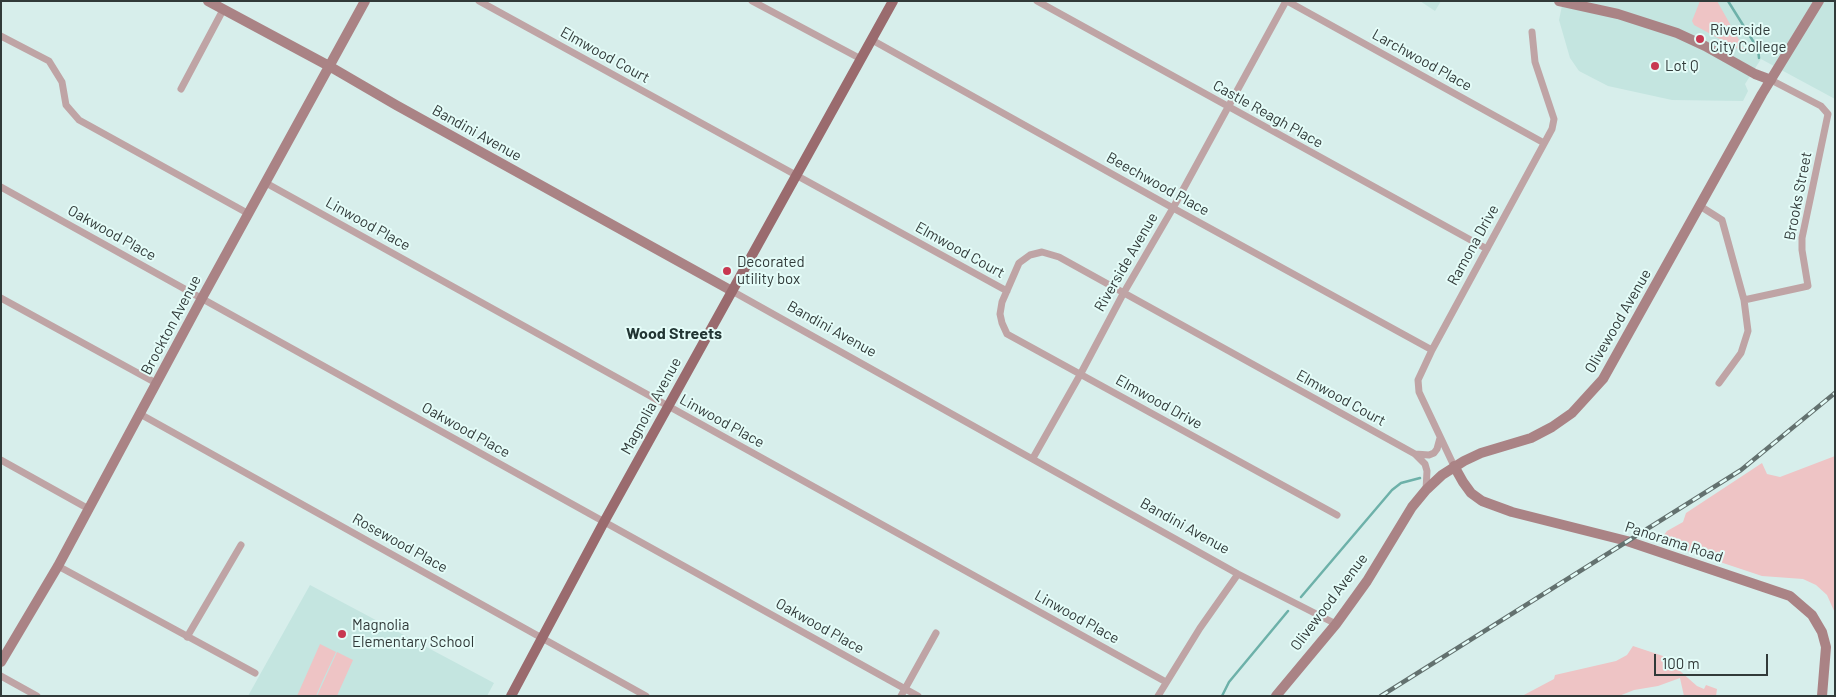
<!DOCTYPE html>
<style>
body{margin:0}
#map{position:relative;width:1836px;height:697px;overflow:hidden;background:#d7eeeb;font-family:Barlow,sans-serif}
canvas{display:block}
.frame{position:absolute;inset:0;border:2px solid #313a39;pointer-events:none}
.scale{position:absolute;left:1654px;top:654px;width:114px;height:22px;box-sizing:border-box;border:2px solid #313a39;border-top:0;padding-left:6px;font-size:15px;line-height:18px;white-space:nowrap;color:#313a39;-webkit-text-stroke:4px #e4fcf8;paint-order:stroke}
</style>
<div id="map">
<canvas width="1836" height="697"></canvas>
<div class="frame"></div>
<div class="scale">100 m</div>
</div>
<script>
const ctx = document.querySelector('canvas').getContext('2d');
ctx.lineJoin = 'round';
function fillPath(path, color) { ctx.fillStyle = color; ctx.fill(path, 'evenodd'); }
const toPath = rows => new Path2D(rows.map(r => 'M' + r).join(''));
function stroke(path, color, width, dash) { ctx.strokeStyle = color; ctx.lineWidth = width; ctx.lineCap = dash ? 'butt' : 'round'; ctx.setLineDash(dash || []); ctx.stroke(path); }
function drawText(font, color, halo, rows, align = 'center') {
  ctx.font = font + ' Barlow,sans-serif'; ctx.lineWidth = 4; ctx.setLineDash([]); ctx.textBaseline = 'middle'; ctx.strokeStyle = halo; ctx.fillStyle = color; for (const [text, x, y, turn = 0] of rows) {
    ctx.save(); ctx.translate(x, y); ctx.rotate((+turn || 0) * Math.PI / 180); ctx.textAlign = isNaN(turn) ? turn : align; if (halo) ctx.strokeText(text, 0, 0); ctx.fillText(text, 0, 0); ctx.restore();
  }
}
const built = toPath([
 [1420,1,1441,1,1435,11],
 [1563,1,1835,1,1835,99,1761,59,1745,84,1748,91,1743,101,1672,100,1608,86,1579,71,1570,58,1559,20],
 [310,585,494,683,487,696,248,696]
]);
const green = toPath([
 [1700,1,1717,1,1747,54,1694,25,1692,21],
 [1835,456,1835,613,1827,595,1816,585,1803,579,1762,576,1663,543,1661,539,1667,531,1683,522,1686,513,1762,463,1767,474,1780,477],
 [320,644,336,652,322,682,316,696,297,696],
 [1633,646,1663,656,1697,686,1704,689,1706,685,1717,689,1716,696,1684,696,1680,678,1658,686,1634,690,1619,696,1522,696,1554,679,1555,675,1616,661,1627,655],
 [337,652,353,660,340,689,337,696,317,696]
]);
const stream = toPath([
 [1728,1,1758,49,1759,58],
 [1301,597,1392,490,1401,483,1420,478],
 [1222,696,1229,682,1288,611]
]);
const street = toPath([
 [479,1,1007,291],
 [752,1,861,59],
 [1037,1,1487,249],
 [1287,1,1544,143],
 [1,36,49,61,62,82,66,105,79,120,249,214],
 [872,40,1173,208,1432,350],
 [181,89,223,10],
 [266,183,1166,682],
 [1,187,918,696],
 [1700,206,1722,220,1744,300,1748,331,1741,353,1719,383],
 [732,291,1238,574,1336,624],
 [1,298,156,383],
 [1744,300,1808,286,1802,250,1802,238,1828,114,1821,106,1771,80],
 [140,414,646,696],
 [1415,454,1429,455,1434,453,1437,449,1440,438],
 [1033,458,1080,375,1123,294,1173,208,1286,1],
 [1,460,87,508],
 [1454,466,1419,392,1418,380,1432,350,1552,129,1554,119,1535,62,1532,32],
 [1337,515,1007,334,1002,323,1000,314,1002,302,1019,263,1030,255,1042,252,1059,257,1415,454,1425,464,1427,471,1426,490],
 [58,566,255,673],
 [187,637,241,545],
 [1,676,37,696],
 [901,696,936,633],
 [1158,696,1200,628,1238,574]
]);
const secondary = toPath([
 [208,1,329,66,396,105,732,291],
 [1559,1,1618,14,1677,33,1705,46,1755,74,1771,80],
 [1454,466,1463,482,1471,493,1482,501,1512,512,1627,541,1790,596,1812,615,1822,632,1826,647,1822,696],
 [1,662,58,566,202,298,365,1],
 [1276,696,1336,624,1367,581,1412,507,1426,490,1442,475,1464,461,1481,453,1531,438,1552,427,1572,413,1603,379,1762,94,1819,1]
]);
const primary = toPath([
 [511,696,604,522,893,1]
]);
const rail = toPath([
 [1381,696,1741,470,1835,393]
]);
const markers = [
 [1700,39,5,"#c83851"],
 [1655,66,5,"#c83851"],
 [727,271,5,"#c83851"],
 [342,634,5,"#c83851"]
];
const poiNames = [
 ["Riverside",1710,30],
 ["City College",1710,47],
 ["Lot Q",1665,66],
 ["Decorated",737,262],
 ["utility box",737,279],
 ["Magnolia",352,625],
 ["Elementary School",352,642]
];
const streetNames = [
 ["Elmwood Court",605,55,29],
 ["Larchwood Place",1422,60,29],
 ["Castle Reagh Place",1268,114,29],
 ["Bandini Avenue",477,133,29],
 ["Beechwood Place",1158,184,29],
 ["Brooks Street",1798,196,-79],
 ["Linwood Place",368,224,29],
 ["Oakwood Place",112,233,29],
 ["Ramona Drive",1473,245,-61],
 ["Elmwood Court",960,250,29],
 ["Riverside Avenue",1126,262,-60],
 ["Olivewood Avenue",1618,321,-60],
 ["Brockton Avenue",171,325,-62],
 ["Bandini Avenue",832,329,29],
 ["Elmwood Court",1341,398,29],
 ["Elmwood Drive",1159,402,29],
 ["Magnolia Avenue",651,406,-61],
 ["Linwood Place",722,421,29],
 ["Oakwood Place",466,430,29],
 ["Bandini Avenue",1185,526,29],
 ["Panorama Road",1674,542,18],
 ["Rosewood Place",400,543,29],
 ["Olivewood Avenue",1329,602,-53],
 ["Linwood Place",1077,617,29],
 ["Oakwood Place",820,626,29]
];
const neighbourhoodNames = [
 ["Wood Streets",674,334]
];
fillPath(built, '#c4e5e0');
fillPath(green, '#eec4c5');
stroke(stream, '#6db1a9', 2.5);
stroke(street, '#bfa4a5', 7);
stroke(secondary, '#aa8385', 10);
stroke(primary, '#9a6b6e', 10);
stroke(rail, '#63716f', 4.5);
stroke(rail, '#e4fcf8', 2.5, [8]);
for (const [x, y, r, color] of markers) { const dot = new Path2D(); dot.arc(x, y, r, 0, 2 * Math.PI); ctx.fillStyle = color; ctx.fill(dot); stroke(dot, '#e4fcf8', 2); }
drawText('15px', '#313a39', '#e4fcf8', poiNames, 'left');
drawText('15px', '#313a39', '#e4fcf8', streetNames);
drawText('bold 16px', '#223533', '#e4fcf8', neighbourhoodNames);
</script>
